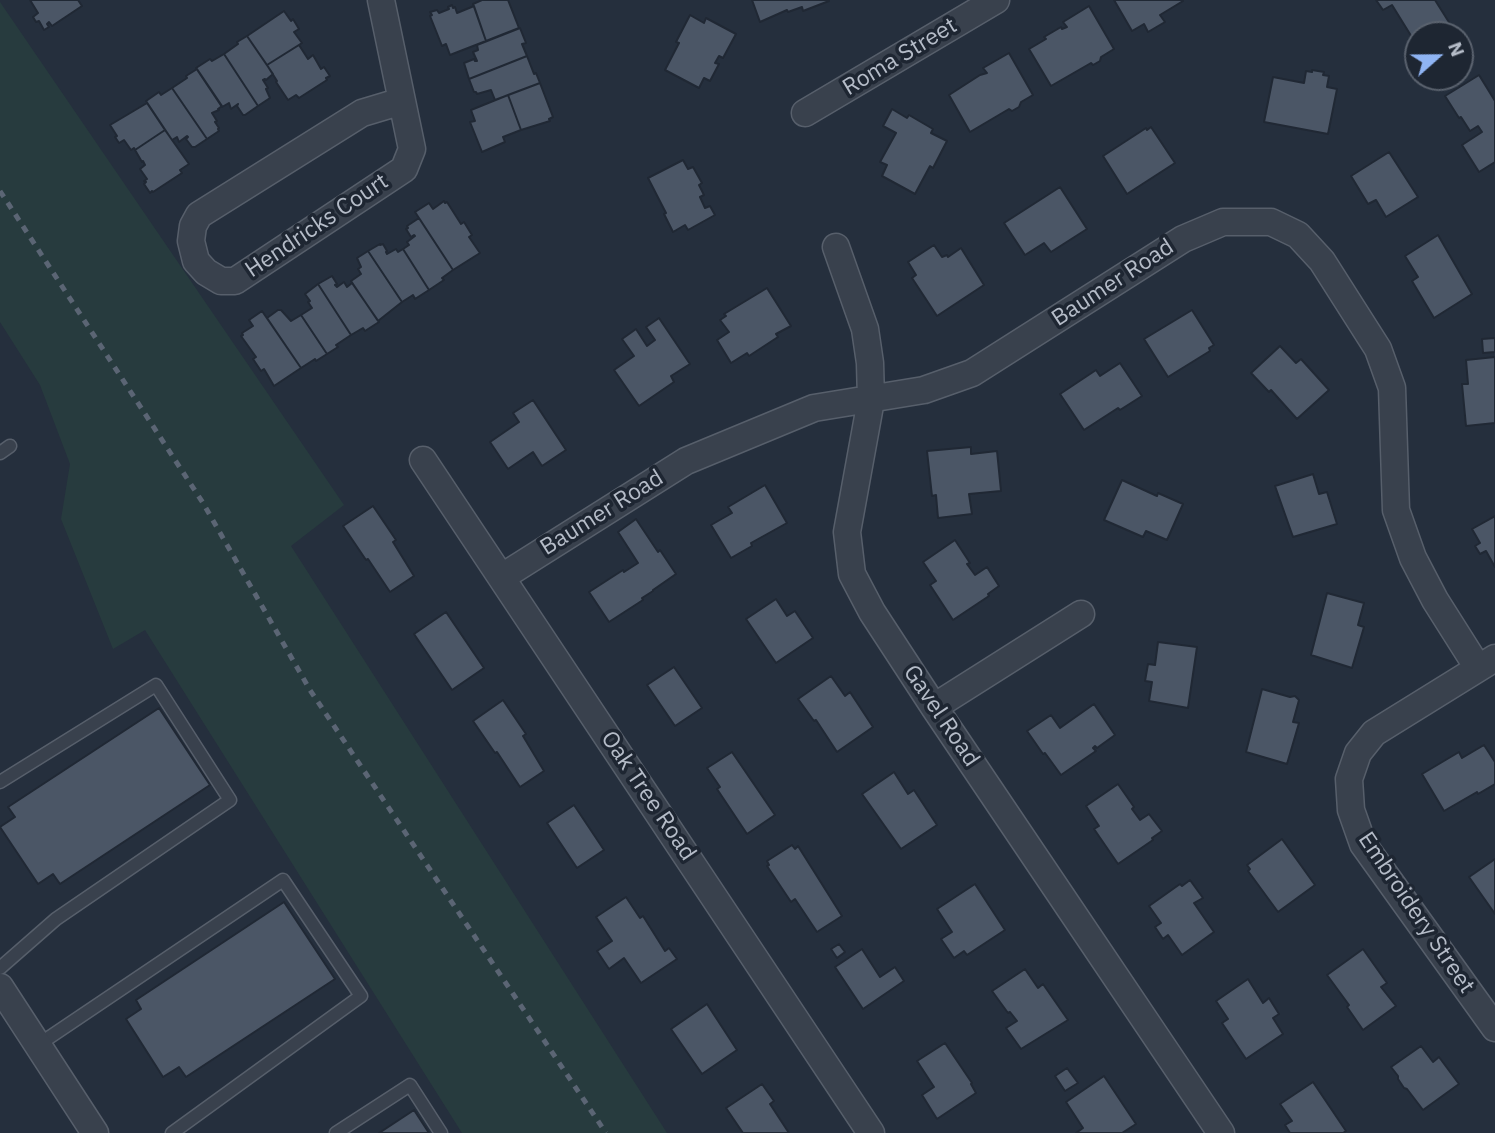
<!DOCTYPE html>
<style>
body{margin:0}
#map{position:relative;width:1495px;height:1133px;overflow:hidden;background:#252f3d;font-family:"IBM Plex Sans",sans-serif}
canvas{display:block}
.north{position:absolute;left:1404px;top:21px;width:70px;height:70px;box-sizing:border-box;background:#1e2632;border:2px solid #5a626e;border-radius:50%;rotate:69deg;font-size:19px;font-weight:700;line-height:28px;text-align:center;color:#b5bcc8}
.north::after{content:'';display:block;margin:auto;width:24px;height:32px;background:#8fb4f3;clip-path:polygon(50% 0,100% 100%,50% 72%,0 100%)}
</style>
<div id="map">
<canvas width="1495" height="1133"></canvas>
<div class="north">N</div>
</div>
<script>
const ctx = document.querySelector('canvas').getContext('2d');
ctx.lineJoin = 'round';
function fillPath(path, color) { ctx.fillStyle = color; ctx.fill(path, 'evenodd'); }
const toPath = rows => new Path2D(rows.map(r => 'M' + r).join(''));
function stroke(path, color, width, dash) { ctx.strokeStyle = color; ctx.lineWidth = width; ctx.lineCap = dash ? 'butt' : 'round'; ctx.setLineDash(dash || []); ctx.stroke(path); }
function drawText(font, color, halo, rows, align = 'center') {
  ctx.font = font + ' "IBM Plex Sans",sans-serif'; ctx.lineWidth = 7; ctx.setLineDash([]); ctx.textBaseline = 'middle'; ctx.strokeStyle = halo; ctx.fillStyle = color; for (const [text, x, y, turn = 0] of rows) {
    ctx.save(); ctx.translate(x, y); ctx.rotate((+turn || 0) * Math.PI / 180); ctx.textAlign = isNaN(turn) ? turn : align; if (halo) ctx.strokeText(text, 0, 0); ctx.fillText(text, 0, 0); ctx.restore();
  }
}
const green = toPath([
 [0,2,344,505,291,546,667,1133,462,1133,145,630,113,649,61,519,70,464,40,385,0,322]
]);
const building = toPath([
 [30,0,78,0,82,6,52,26,49,22,47,24,49,27,44,30,39,21,36,22,33,17,38,13,30,0],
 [482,0,508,0,519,28,486,41,473,4,482,0],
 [752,0,829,0,829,1,803,11,802,7,788,12,787,10,760,22,752,0],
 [1114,0,1182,0,1183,1,1160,15,1165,22,1148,32,1144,24,1132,31,1114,0],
 [1376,0,1435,0,1457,35,1418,35,1418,47,1392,5,1383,10,1376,0],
 [452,5,453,8,455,7,457,13,474,6,486,41,450,55,446,44,442,46,430,16,432,15,430,12,437,10,439,13,449,9,448,7,452,5],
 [1089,6,1114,49,1101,57,1100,61,1093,65,1091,63,1051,86,1029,49,1046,39,1044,37,1061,27,1062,29,1067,27,1063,22,1089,6],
 [284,11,291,21,293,19,299,29,294,32,302,43,267,65,247,36,284,11],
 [690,15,704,23,706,18,736,34,723,58,719,56,715,63,719,64,710,81,704,78,699,88,665,70,679,43,676,42,690,15],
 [520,28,526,43,522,44,527,56,469,79,464,63,474,59,475,61,477,61,473,52,478,50,477,45,520,28],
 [247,36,273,74,266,80,265,79,263,80,268,88,266,89,270,98,258,106,224,54,238,44,237,42,247,36],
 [299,45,308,59,313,55,321,69,324,67,330,76,326,78,327,80,299,98,296,95,288,100,276,82,277,81,267,65,299,45],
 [1009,53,1033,95,1021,102,1019,107,1012,111,1009,109,970,132,949,95,980,75,987,73,983,68,1009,53],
 [224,54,258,106,245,115,243,115,237,106,238,104,231,109,229,103,222,107,196,68,210,59,212,61,224,54],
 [527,56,534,74,536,73,540,83,495,100,491,90,477,94,476,92,474,92,469,79,527,56],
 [197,69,222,106,218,109,219,110,212,113,217,121,215,122,219,128,218,129,219,131,207,139,172,88,187,78,186,76,197,69],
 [1312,70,1324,72,1323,75,1329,76,1327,87,1337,89,1328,134,1264,122,1273,77,1304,83,1306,71,1312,72,1312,70],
 [1479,75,1495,101,1495,162,1479,172,1462,145,1482,132,1478,126,1470,131,1461,117,1459,118,1445,96,1479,75],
 [540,83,553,117,549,119,550,121,521,130,508,95,540,83],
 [172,88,207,139,195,147,192,147,186,139,188,137,187,136,179,142,177,137,172,140,146,101,159,92,161,95,172,88],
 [508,95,521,130,503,137,505,142,482,152,470,122,475,121,471,110,508,95],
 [147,103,165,130,135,150,134,148,131,150,124,140,119,143,115,137,117,136,110,125,147,103],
 [892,109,907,118,909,115,933,129,931,133,947,141,933,168,930,166,915,194,882,176,887,165,880,162,896,133,883,126,892,109],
 [1151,127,1175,163,1127,194,1103,156,1146,128,1147,130,1151,127],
 [165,130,189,164,180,170,182,173,153,192,152,191,150,193,144,184,146,182,144,181,147,179,140,169,145,165,143,161,142,162,135,150,165,130],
 [1389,152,1418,197,1386,217,1376,200,1368,204,1351,176,1389,152],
 [683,160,688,169,693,167,702,183,699,185,704,195,700,197,705,208,710,206,715,215,688,230,685,225,673,232,664,214,666,213,648,178,683,160],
 [1060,187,1087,229,1051,252,1044,243,1025,255,1004,223,1060,187],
 [444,201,445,203,447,202,461,224,464,222,472,235,469,237,480,253,453,270,415,212,429,203,433,209,444,201],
 [419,218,453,270,442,278,444,280,429,290,403,249,409,245,407,242,415,236,414,235,411,237,406,229,408,228,407,226,419,218],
 [1438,235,1472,294,1434,318,1412,281,1418,277,1405,256,1438,235],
 [380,244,380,245,383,244,387,251,386,252,387,254,396,249,398,252,403,249,429,290,415,299,413,295,402,302,368,251,380,244],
 [934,245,942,257,947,255,948,257,961,248,984,285,937,316,912,278,916,275,908,262,934,245],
 [368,251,402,302,378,321,351,281,361,274,358,269,361,267,357,258,368,251],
 [332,276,337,284,335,285,337,287,344,282,347,287,352,283,379,322,365,331,363,328,351,335,318,284,332,276],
 [318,284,351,335,336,345,338,347,327,354,301,315,312,308,308,302,310,301,305,294,318,284],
 [767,288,791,326,776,334,778,337,749,356,747,353,731,363,717,340,729,332,720,320,726,316,724,314,767,288],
 [278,310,281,310,291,321,301,315,327,354,316,361,315,359,301,368,267,318,278,310],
 [1192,310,1214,345,1209,348,1210,351,1168,377,1144,339,1192,310],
 [262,311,301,368,274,386,264,369,261,371,253,359,256,357,241,336,243,335,242,333,253,326,249,320,262,311],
 [659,318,690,364,671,376,674,382,639,406,614,370,634,356,622,339,636,329,647,346,655,340,646,327,659,318],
 [1495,338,1495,352,1483,353,1482,339,1495,338],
 [1280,346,1296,363,1301,359,1329,390,1297,419,1271,390,1269,392,1251,373,1280,346],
 [1495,357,1495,423,1466,426,1462,384,1468,384,1466,360,1495,357],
 [1120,363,1142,396,1120,410,1118,408,1084,430,1060,394,1096,370,1100,376,1120,363],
 [533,400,566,450,542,466,533,452,508,469,490,442,519,422,513,413,533,400],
 [971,447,971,454,997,451,1001,491,969,494,972,514,938,518,936,495,932,496,927,451,971,447],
 [1313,474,1319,494,1327,492,1337,524,1293,537,1275,486,1313,474],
 [1122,480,1157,496,1158,493,1183,504,1167,540,1146,531,1143,537,1104,520,1122,480],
 [765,485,787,523,751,543,752,546,731,558,711,525,732,513,728,507,765,485],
 [373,506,396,540,393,542,414,576,390,592,368,559,366,560,343,526,373,506],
 [1495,516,1495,567,1486,551,1480,554,1475,546,1480,543,1472,529,1495,516],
 [636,519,658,552,660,550,676,574,653,590,653,591,642,598,643,600,609,622,589,592,623,570,624,572,638,563,618,532,636,519],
 [955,540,970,563,967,564,975,575,987,567,999,586,988,594,989,596,953,620,930,585,936,581,923,562,955,540],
 [1327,593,1364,603,1358,625,1364,627,1352,668,1311,655,1327,593],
 [776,599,787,616,795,611,813,638,776,663,746,619,776,599],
 [446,612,484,668,452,690,414,634,446,612],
 [1158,642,1197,647,1188,708,1149,701,1152,682,1145,681,1148,664,1155,665,1158,642],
 [674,667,702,708,675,726,647,685,674,667],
 [831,676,845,696,850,692,873,727,837,752,816,720,814,721,798,699,831,676],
 [1262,689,1290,697,1295,696,1299,700,1293,722,1299,723,1287,764,1246,752,1262,689],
 [503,700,526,734,523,736,544,771,520,787,497,752,495,753,473,721,503,700],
 [1094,704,1115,735,1097,748,1095,746,1093,748,1096,751,1061,775,1045,753,1043,754,1027,731,1051,715,1060,728,1094,704],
 [159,708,210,785,60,884,53,874,38,884,0,827,15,817,8,807,159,708],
 [1484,745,1495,762,1495,784,1478,794,1477,792,1444,811,1422,774,1459,752,1462,758,1484,745],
 [732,752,775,815,747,834,717,789,720,787,707,768,732,752],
 [894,772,908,794,914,790,937,825,901,849,862,794,894,772],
 [1118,784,1134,807,1132,809,1140,820,1149,814,1162,831,1152,838,1153,840,1118,864,1094,829,1099,826,1086,806,1118,784],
 [574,805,604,850,577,868,547,823,574,805],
 [1282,839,1315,885,1278,912,1248,871,1250,869,1247,865,1282,839],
 [792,845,795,849,798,846,842,916,817,932,795,899,791,902,767,866,769,865,767,861,792,845],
 [1495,859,1495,914,1469,877,1495,859],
 [1190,880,1203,898,1194,903,1214,932,1182,955,1168,935,1163,939,1155,927,1161,923,1149,906,1180,884,1182,886,1190,880],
 [975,884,1005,930,967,955,964,951,954,958,941,939,952,932,937,909,975,884],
 [626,897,640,918,643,916,665,951,669,948,677,959,641,983,624,958,609,969,597,951,612,941,596,917,626,897],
 [284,902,335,979,186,1077,179,1067,163,1077,126,1019,141,1009,136,1000,284,902],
 [839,944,845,952,837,958,831,949,839,944],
 [862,949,880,977,895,967,904,981,863,1009,835,967,862,949],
 [1363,949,1387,983,1381,987,1396,1006,1363,1030,1347,1007,1349,1005,1327,975,1363,949],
 [1025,969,1038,988,1043,984,1068,1020,1021,1049,1006,1028,1017,1021,1010,1012,1008,1013,992,991,1025,969],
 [1248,979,1263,1003,1269,998,1279,1014,1273,1018,1283,1034,1246,1059,1222,1023,1228,1019,1216,1001,1248,979],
 [707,1004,737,1050,702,1074,671,1029,707,1004],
 [945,1043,972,1083,971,1084,976,1093,937,1119,922,1095,934,1087,917,1061,945,1043],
 [1421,1046,1433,1062,1439,1057,1459,1084,1423,1110,1407,1089,1404,1088,1398,1079,1398,1076,1391,1067,1421,1046],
 [1067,1068,1078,1083,1065,1091,1055,1076,1067,1068],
 [1104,1076,1136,1124,1122,1133,1076,1133,1083,1128,1066,1102,1104,1076],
 [1313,1082,1346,1131,1343,1133,1290,1133,1285,1125,1292,1121,1280,1104,1313,1082],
 [762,1084,774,1101,770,1104,789,1133,743,1133,726,1108,762,1084],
 [414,1110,429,1133,379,1133,414,1110]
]);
const service = toPath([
 [0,453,10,446],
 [0,782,156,685,230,800,56,919,0,968],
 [38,1045,283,880,361,996,172,1133],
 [336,1133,410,1085,441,1133]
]);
const minor = toPath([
 [381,0,412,149,404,169,235,281,221,281,206,272,196,261,191,241,193,226,199,215,362,113,402,101],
 [805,113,996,0],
 [836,247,865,329,870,363,871,400,847,532,852,574,872,612,934,707,1221,1133],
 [423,460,871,1133],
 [502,577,686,461,814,408,924,390,972,373,1183,239,1223,222,1271,222,1298,235,1322,261,1378,349,1392,388,1396,510,1413,558,1435,600,1478,668],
 [1495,658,1374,733,1358,753,1349,779,1351,810,1363,844,1495,1028],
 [934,707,1081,614],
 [0,987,95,1133]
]);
const rail = toPath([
 [0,191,203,503,310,690,606,1133]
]);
const streetNames = [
 ["Roma Street",900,57,-31],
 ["Hendricks Court",317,226,-34],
 ["Baumer Road",1113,283,-33],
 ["Baumer Road",602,513,-32],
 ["Gavel Road",941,716,56],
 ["Oak Tree Road",648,796,56],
 ["Embroidery Street",1416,913,56]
];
fillPath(green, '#273b3e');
fillPath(building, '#4b5666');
stroke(building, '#202834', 2);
stroke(service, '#575f6b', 15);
stroke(minor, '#575f6b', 29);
stroke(service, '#39414d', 12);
stroke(minor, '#39414d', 26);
stroke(rail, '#5b6574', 5, [7, 7]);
drawText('23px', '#b5bcc8', '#1e2632', streetNames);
</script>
